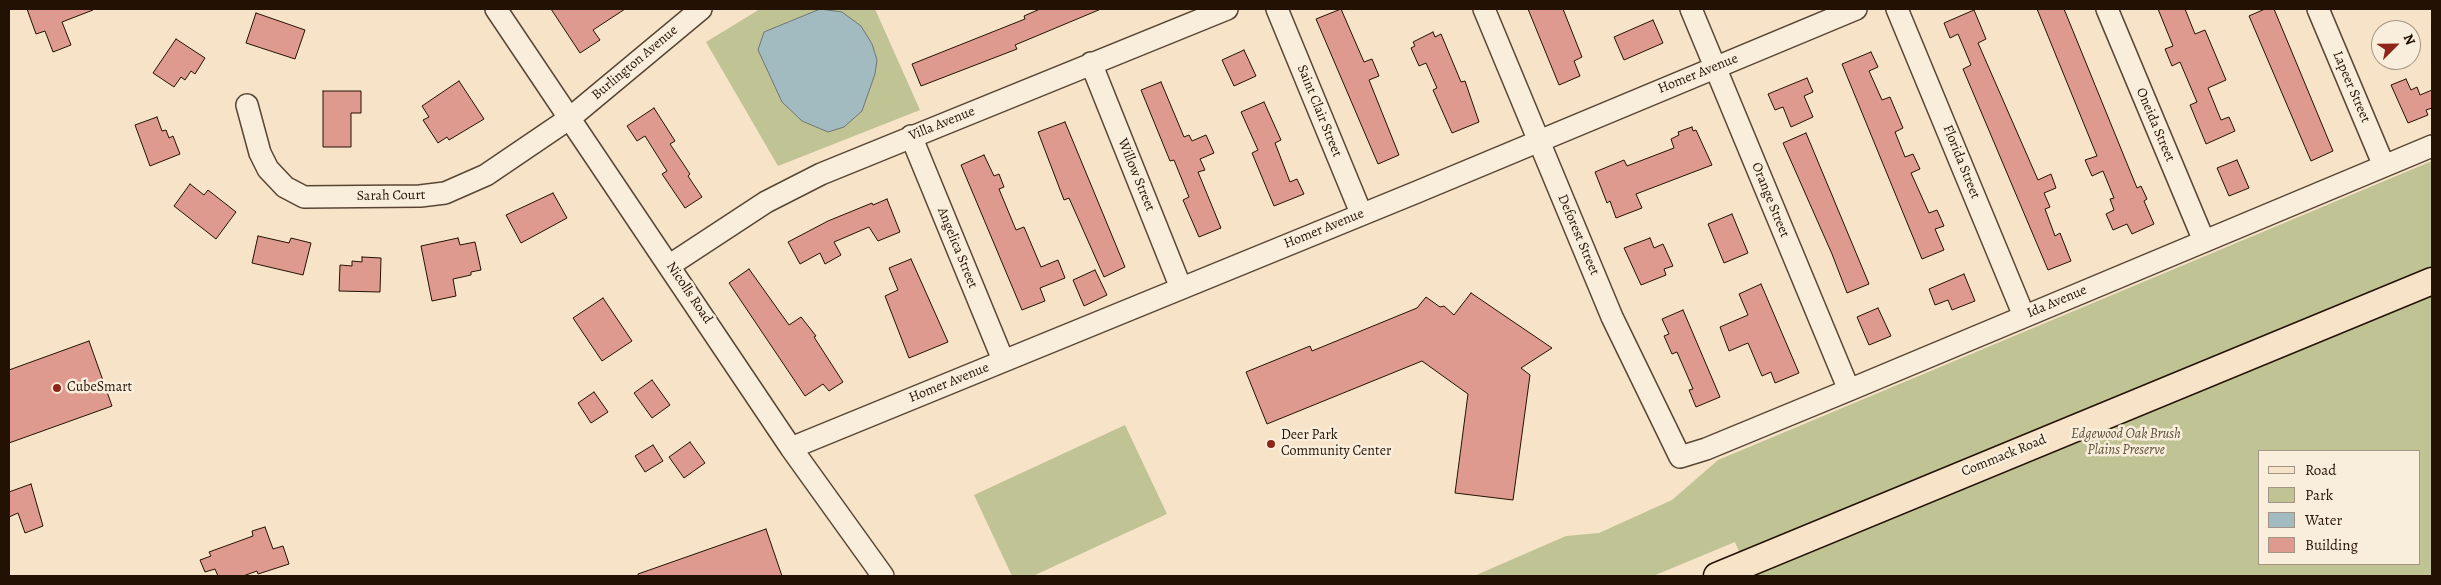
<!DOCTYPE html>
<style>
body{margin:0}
#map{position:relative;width:2441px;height:585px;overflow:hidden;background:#f6e3c8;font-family:Alegreya,serif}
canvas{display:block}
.frame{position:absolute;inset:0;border:10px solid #231204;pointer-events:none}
.legend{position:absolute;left:2258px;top:450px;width:162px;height:115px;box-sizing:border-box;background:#f9eddb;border:1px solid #a39585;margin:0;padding:6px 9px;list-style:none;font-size:15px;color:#231204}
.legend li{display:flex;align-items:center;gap:10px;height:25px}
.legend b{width:25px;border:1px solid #a39585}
.north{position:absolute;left:2371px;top:20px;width:50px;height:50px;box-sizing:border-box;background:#f9eddb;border:1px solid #a39585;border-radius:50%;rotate:67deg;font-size:14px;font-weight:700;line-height:20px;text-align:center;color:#231204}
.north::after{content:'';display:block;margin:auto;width:18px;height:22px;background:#8f2418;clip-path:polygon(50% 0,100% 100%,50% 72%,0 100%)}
</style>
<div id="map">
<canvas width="2441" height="585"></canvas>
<div class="frame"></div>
<ul class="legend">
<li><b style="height:6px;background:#f6e3c8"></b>Road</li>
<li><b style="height:14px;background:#c0c393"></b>Park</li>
<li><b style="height:14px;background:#a1bbc0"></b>Water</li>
<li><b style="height:14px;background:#de9a8e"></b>Building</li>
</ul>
<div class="north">N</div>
</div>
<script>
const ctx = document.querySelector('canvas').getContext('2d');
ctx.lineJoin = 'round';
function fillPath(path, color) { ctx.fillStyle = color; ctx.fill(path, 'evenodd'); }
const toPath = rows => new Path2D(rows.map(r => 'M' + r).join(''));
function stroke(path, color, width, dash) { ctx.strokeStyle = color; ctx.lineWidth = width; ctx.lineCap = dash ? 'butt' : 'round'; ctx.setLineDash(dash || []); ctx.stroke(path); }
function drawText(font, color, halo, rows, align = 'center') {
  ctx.font = font + ' Alegreya,serif'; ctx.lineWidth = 5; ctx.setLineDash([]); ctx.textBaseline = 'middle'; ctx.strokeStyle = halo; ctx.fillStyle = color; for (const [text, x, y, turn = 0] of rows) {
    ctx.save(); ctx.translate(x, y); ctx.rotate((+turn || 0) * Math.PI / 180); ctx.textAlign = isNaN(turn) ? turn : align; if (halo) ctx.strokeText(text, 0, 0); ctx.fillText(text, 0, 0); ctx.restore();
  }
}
const green = toPath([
 [760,9,875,9,920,110,778,166,706,42],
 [2432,161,2432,576,1749,576,1735,542,1653,576,1474,576,1566,536,1599,533,1672,500,1718,460],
 [2260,451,2420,451,2420,564,2260,564],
 [1125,425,1167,514,1033,576,1012,576,974,495]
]);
const water = toPath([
 [820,9,842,12,861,26,872,44,877,60,875,74,862,111,844,127,828,132,802,121,782,102,758,50,764,32,820,9]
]);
const building = toPath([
 [27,9,93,9,93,10,62,22,71,45,53,52,45,31,36,34,27,9],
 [551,9,625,9,593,30,600,40,580,53,551,9],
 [1040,9,1101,9,1015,45,1017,49,921,86,912,64,1025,19,1024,16,1040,9],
 [1341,9,1364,62,1372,59,1379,76,1369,80,1399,155,1378,164,1316,19,1341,9],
 [1528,9,1563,9,1582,57,1574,61,1580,76,1559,85,1528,9],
 [2037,9,2064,9,2137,188,2141,186,2147,199,2144,201,2154,224,2132,234,2127,224,2113,230,2106,214,2114,210,2110,199,2114,198,2103,171,2092,176,2085,160,2097,156,2037,9],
 [2158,9,2185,9,2195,34,2205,30,2226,80,2208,88,2221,120,2229,117,2235,131,2206,144,2190,105,2197,102,2180,62,2172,66,2165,49,2173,46,2158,9],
 [2265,9,2274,9,2333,151,2311,161,2249,16,2265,9],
 [1974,10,1986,39,1978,43,2034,171,2038,180,2051,174,2056,188,2044,193,2050,207,2045,209,2055,236,2060,233,2071,261,2048,270,1963,69,1971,65,1958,34,1950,38,1944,23,1974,10],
 [256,13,305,30,295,59,246,43,256,13],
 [1653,20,1663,43,1624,60,1614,37,1653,20],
 [1433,32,1435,37,1441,34,1461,82,1465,81,1479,122,1452,133,1433,90,1437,88,1426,63,1419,66,1411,48,1415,46,1413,42,1433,32],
 [176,39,205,58,195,74,191,71,185,80,181,77,174,87,153,73,176,39],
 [1244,50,1256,76,1234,86,1222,60,1244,50],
 [1871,52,1878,67,1869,71,1882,100,1890,97,1903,128,1895,132,1905,157,1913,154,1920,169,1911,173,1929,213,1937,210,1944,226,1935,229,1944,250,1922,259,1842,64,1871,52],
 [1807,78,1813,92,1804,96,1813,117,1791,127,1783,107,1775,110,1768,94,1807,78],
 [2406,79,2411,90,2417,87,2420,95,2432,90,2432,108,2426,110,2428,115,2408,123,2391,85,2406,79],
 [459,81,484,119,449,140,447,137,438,143,423,120,429,117,422,106,459,81],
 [1161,82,1184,137,1189,135,1192,141,1206,135,1214,153,1200,159,1205,170,1198,172,1221,228,1199,237,1183,200,1189,197,1174,160,1170,161,1141,90,1161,82],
 [323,91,361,91,361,113,351,113,351,147,323,147,323,91],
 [1264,102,1281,140,1275,143,1290,182,1297,179,1304,194,1274,206,1252,153,1258,150,1241,112,1264,102],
 [654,108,675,141,670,144,690,174,688,176,702,197,685,208,662,174,667,171,645,136,637,141,627,126,654,108],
 [157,117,162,131,166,130,169,138,173,136,180,154,150,166,135,125,157,117],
 [1065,122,1125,267,1104,277,1069,198,1064,200,1038,132,1065,122],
 [1692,127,1693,131,1696,130,1712,165,1636,194,1642,208,1616,218,1610,201,1607,203,1595,172,1624,160,1627,166,1674,148,1671,139,1679,135,1678,132,1692,127],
 [1806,133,1869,284,1847,293,1832,254,1783,143,1806,133],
 [984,155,994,176,999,174,1004,187,999,189,1016,230,1024,227,1041,267,1058,260,1065,278,1040,288,1045,301,1022,310,961,165,984,155],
 [2237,160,2249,188,2229,196,2217,168,2237,160],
 [190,184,204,195,208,190,236,212,216,239,174,206,190,184],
 [553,193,567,218,521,243,506,215,553,193],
 [887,199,900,232,878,241,869,227,834,242,841,255,825,264,820,253,800,264,788,242,828,221,872,203,873,205,887,199],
 [1732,214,1748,253,1724,263,1708,224,1732,214],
 [258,236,289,243,291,238,311,243,303,275,252,263,258,236],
 [458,238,460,245,475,242,481,270,471,272,471,275,453,279,456,296,432,301,421,246,458,238],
 [1650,238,1654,248,1663,244,1673,266,1664,269,1666,275,1641,285,1624,248,1650,238],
 [362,257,381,258,380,292,339,291,340,265,352,266,352,261,362,262,362,257],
 [911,259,948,342,909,358,885,296,898,290,889,268,911,259],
 [749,269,789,325,801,317,816,336,814,337,843,382,829,391,823,384,805,396,729,283,749,269],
 [1095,270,1107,295,1084,306,1073,280,1095,270],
 [1964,274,1975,301,1952,310,1948,300,1935,305,1929,289,1964,274],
 [1761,284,1799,373,1775,383,1771,372,1762,376,1748,343,1729,351,1720,327,1748,315,1739,294,1761,284],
 [1471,293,1552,348,1521,368,1530,375,1513,500,1455,493,1468,394,1422,361,1267,424,1246,372,1310,346,1312,351,1417,308,1426,297,1440,307,1444,306,1454,315,1471,293],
 [603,298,632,341,602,361,573,318,603,298],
 [1878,308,1891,336,1869,345,1857,317,1878,308],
 [1683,310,1720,397,1696,407,1689,390,1693,389,1677,352,1672,354,1664,336,1669,334,1662,319,1683,310],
 [89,341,112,406,9,443,9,370,89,341],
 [652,380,670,405,652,418,634,393,652,380],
 [594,392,608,412,591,423,578,403,594,392],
 [690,442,705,463,684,478,669,457,690,442],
 [653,445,663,461,645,472,635,456,653,445],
 [31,484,43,526,25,533,18,513,9,517,9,492,31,484],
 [265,527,273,549,283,546,289,564,258,574,257,571,243,576,218,576,215,569,205,572,200,560,211,556,209,552,253,536,252,531,265,527],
 [766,529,782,576,638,576,638,574,766,529]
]);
const minor = toPath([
 [496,9,791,448,883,576],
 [1277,9,1361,213],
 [1484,9,1612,317,1680,457,1706,449,1849,390,2432,146],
 [1691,9,1849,390],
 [1897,9,2024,316],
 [2107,9,2204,241],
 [2318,9,2384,166],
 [1091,63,1181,288],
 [247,105,260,153,268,169,285,187,304,197,420,196,445,193,486,175,570,118,701,9],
 [911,136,1003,360],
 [670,265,766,202,821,174,1227,9],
 [791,448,1417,192,1856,9]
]);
const major = toPath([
 [1717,576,2432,281]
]);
const markers = [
 [57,388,5,"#8f2418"],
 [1271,444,5,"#8f2418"]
];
const streetNames = [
 ["Burlington Avenue",635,63,-40],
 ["Homer Avenue",1698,74,-22],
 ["Lapeer Street",2351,87,67],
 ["Saint Clair Street",1319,111,68],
 ["Villa Avenue",942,124,-22],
 ["Oneida Street",2155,125,67],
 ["Florida Street",1961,162,68],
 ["Willow Street",1136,175,68],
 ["Sarah Court",391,196,-1],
 ["Orange Street",1770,200,68],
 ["Homer Avenue",1324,229,-22],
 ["Deforest Street",1578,235,67],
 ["Angelica Street",957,248,68],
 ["Nicolls Road",689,293,56],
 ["Ida Avenue",2057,302,-23],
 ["Homer Avenue",949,383,-22],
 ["Commack Road",2004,456,-22]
];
const poiNames = [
 ["CubeSmart",67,388],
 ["Deer Park",1281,436],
 ["Community Center",1281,452]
];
const parkNames = [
 ["Edgewood Oak Brush",2126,435],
 ["Plains Preserve",2126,451]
];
fillPath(green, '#c0c393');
fillPath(water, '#a1bbc0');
stroke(water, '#6f7775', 1);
fillPath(building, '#de9a8e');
stroke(building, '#231204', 1);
stroke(minor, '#584635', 24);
stroke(major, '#231204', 29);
stroke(minor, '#f9eddb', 21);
stroke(major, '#f6e3c8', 26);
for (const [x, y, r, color] of markers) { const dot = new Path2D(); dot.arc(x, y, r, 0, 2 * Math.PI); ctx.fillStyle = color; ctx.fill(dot); stroke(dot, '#f9eddb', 2); }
drawText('14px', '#231204', '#f9eddb', streetNames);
drawText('14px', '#231204', '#f9eddb', poiNames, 'left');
drawText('italic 14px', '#5a5036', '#f9eddb', parkNames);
</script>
